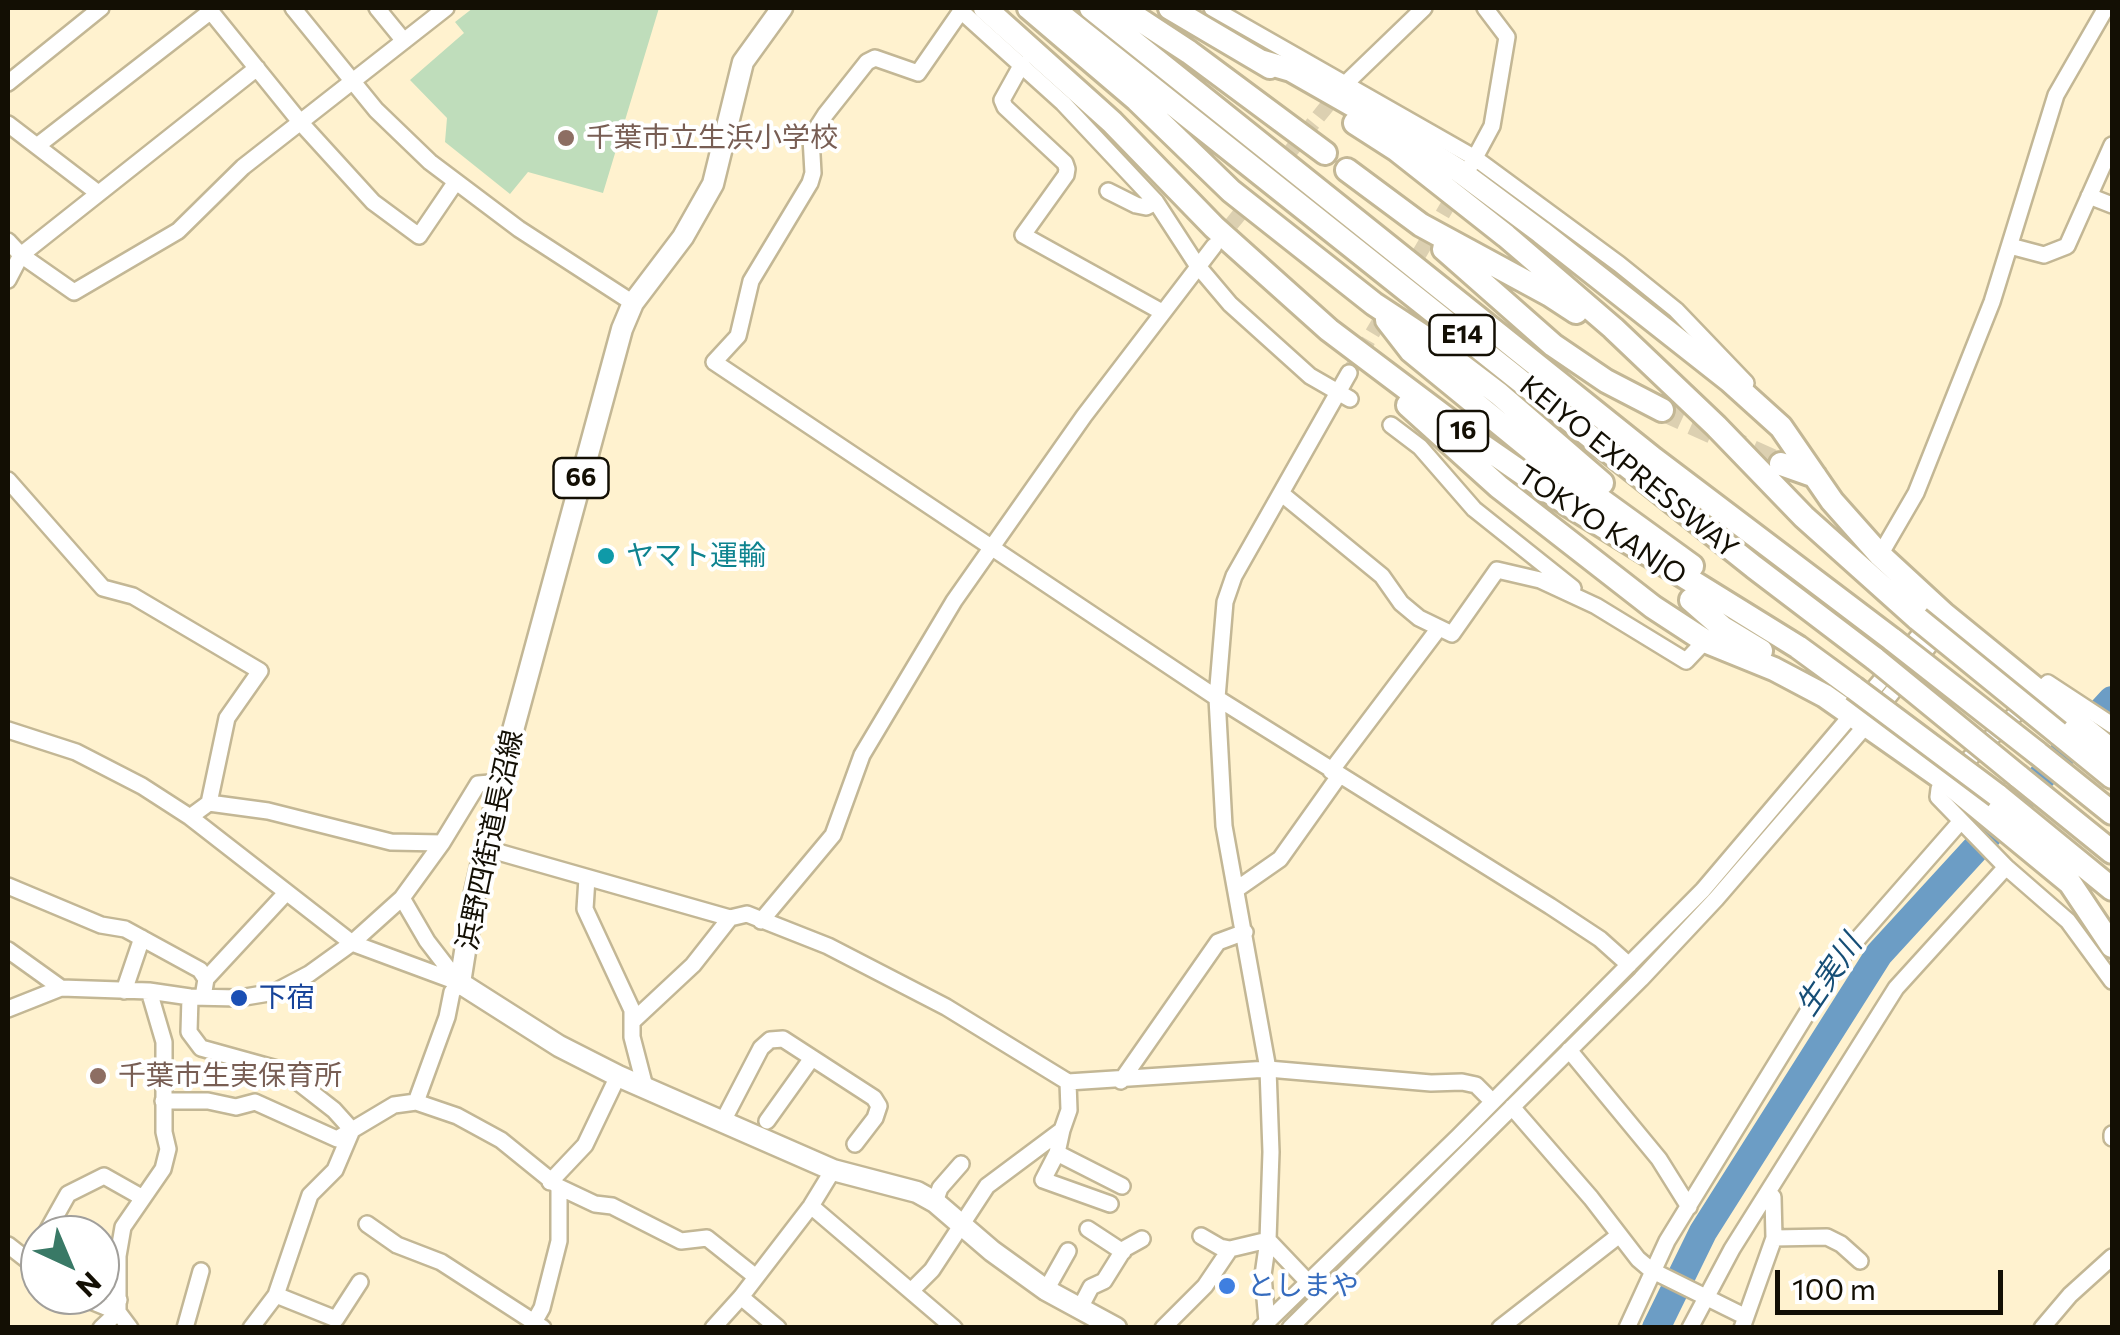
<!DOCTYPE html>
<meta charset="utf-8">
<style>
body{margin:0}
#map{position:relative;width:2120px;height:1335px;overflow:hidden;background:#fff2cf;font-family:Commissioner,sans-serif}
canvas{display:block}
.frame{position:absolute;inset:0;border:10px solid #130f04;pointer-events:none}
.north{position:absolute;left:20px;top:1215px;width:100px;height:100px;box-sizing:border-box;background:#fff;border:2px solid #a19f9b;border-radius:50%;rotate:136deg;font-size:28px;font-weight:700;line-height:40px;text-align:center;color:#130f04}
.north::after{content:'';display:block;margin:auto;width:35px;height:45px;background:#397966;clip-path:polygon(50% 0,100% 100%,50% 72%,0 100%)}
.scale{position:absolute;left:1775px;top:1270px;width:228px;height:45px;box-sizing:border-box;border:5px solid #130f04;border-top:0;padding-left:12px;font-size:30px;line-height:35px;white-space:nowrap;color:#130f04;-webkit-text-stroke:8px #fff;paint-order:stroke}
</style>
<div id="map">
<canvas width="2120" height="1335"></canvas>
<div class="frame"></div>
<div class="north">N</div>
<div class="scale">100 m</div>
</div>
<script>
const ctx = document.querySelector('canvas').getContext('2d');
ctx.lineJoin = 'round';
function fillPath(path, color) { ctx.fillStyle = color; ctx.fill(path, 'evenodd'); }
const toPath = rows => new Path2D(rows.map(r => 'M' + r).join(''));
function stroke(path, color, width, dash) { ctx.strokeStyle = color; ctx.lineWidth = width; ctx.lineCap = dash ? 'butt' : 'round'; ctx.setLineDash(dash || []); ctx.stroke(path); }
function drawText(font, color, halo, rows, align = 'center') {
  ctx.font = font + ' Commissioner,"Noto Sans JP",sans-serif'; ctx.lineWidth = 8; ctx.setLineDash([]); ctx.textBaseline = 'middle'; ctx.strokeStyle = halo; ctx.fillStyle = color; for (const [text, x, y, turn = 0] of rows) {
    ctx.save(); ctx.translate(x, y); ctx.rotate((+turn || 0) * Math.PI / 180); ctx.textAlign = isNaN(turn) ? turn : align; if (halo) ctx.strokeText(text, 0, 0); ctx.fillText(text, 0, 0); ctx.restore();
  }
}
const green = toPath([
 [473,8,659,8,603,193,528,172,510,194,445,142,447,118,410,80,464,33,455,22]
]);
const river = toPath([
 [1656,1328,1703,1232,1879,954,2112,700]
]);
const minorTunnel = toPath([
 [1217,242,1340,90],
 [1349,373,1458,188]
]);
const highwayTunnel = toPath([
 [1662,410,1781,464]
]);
const minor = toPath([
 [208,8,301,123,373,202,419,236,455,183],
 [293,8,376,110,430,162,519,229,633,303],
 [377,8,404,41],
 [963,8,961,11,1063,103,1156,202,1197,265,1230,304,1310,376,1350,399],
 [1212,8,1475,158,1619,264,1676,310,1746,383],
 [961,11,918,73,875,58,867,62,825,115,811,137,813,173,810,183,751,281,738,336,714,362,1217,698,1550,906,1600,939,1629,965],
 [1022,64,1002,100,1005,107,1065,163,1067,169,1066,175,1023,235,1162,312],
 [8,83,101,8],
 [1341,88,1424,8],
 [8,124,98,193],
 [37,146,211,11],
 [1471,165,1492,126,1507,37,1485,8],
 [1108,191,1136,205,1146,207,1156,202],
 [2089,196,2112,205],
 [8,241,21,255,74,292,178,231,243,167,446,8],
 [2010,246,2044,255,2067,246,2112,145],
 [8,280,21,255,257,68],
 [1391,425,1420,447,1474,509,1573,588],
 [8,480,103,588,133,596,260,671,227,718,209,803],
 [1282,494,1382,576,1401,603,1419,618,1452,634,1497,570,1540,580,1596,606,1686,661,1705,641],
 [1880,555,1916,493,1992,302,2056,95,2106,8],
 [2112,725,2048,683,1946,781,1939,789,1938,797,2006,867,2068,921,2112,981],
 [8,730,76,752,142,786,190,817,352,943,460,983],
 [1331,771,1439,628],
 [190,817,209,803,268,811,391,842,442,843],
 [484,848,730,918,747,914,828,946,946,1007,1068,1082,1268,1069,1431,1083,1462,1082,1476,1085,1492,1101],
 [587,878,585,909,632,1010,632,1037,645,1087],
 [8,886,101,925,125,929,200,970,206,979,203,997],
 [1237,889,1280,859,1339,776],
 [402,898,427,941,457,980],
 [761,921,833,835,862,755,954,601,1084,416,1214,246],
 [8,950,61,988],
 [206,979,285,894],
 [124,991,142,938],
 [190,997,189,1032,201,1048,284,1071,334,1110,352,1130,335,1170,310,1195,276,1295],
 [8,1009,61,988,149,991,190,997,239,998,275,992,309,974,352,943,402,898,442,843,478,784,502,782],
 [633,1021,693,965,730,918],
 [1569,1050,1659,1159,1689,1207],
 [1121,1081,1218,942,1245,932],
 [163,1101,208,1101,236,1107,255,1102,337,1139,394,1105,416,1102,457,1116,501,1140,559,1187,595,1204,612,1206,681,1241,707,1238,756,1277],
 [416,1102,447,1017,452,992,460,983],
 [1512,1107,1591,1198,1638,1259,1651,1270,1746,1317],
 [767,1121,812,1058],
 [722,1123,761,1048,770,1040,783,1039,874,1098,879,1106,875,1118,855,1144],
 [1062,1130,1057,1153,1043,1180,1110,1204],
 [2112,1134,2112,1138],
 [1057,1153,1122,1186],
 [550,1182,585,1145,618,1076],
 [935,1202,940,1188,961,1164],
 [811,1206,954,1328],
 [367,1224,397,1245,441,1262,543,1328],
 [1088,1229,1123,1252],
 [45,1235,68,1194,104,1176,143,1198],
 [1201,1236,1220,1247,1230,1249],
 [1774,1238,1827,1237,1841,1244,1860,1261],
 [8,1245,40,1270],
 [100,1282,119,1300],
 [1308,1282,1268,1240,1271,1152,1268,1069,1224,826,1217,698,1225,602,1234,576,1349,373],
 [913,1289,932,1270,987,1186,1062,1130,1069,1110,1068,1082],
 [1046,1290,1068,1251],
 [76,1295,118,1312,130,1328],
 [741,1297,778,1328],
 [1079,1310,1091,1287,1104,1281,1124,1249,1142,1239],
 [533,1324,542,1308,559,1241,559,1187],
 [101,1328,118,1312,118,1256,123,1227,163,1169,168,1149,164,1132,164,1042,149,991],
 [185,1328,201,1271],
 [251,1328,276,1295,336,1319,360,1282],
 [713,1328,741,1297,811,1206,833,1170],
 [1163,1328,1205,1286,1230,1249,1268,1240,1263,1275,1267,1322],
 [1261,1328,1458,1137,1703,890,1922,632,1933,623],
 [1290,1328,1641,979,1716,899,1867,724,1935,638,1939,627],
 [1500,1328,1618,1236],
 [1627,1328,1667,1241,1841,958,1961,821],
 [1690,1328,1732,1249,1896,988,2006,867],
 [1742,1328,1774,1238,1773,1197,1768,1192],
 [2042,1328,2070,1295,2112,1257]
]);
const major = toPath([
 [782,8,743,62,713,184,683,237,633,303,622,329,509,745,473,901,460,983,559,1046,618,1076,833,1170,917,1192,935,1202,992,1251,1046,1290,1116,1328]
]);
const highway = toPath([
 [985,8,1112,122,1214,227,1329,330,1483,446,1567,504,1798,647,1854,688],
 [1029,8,1137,100,1231,191,1374,304,1424,337,1499,394,1602,483],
 [1052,8,1754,567,1875,659],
 [1091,8,1654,459,1893,640],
 [1122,8,1189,52,1325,153],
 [1170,8,1270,67],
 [1260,61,1291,70,1377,119,1458,170,1541,232,1730,381,1781,427,1832,501,1880,555,1944,614,2112,751],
 [1355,123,1397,150,1506,236,1613,328,1716,426,1804,517,1918,619],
 [1347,170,1421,225,1550,295,1576,312],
 [1444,249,1553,345,1606,381,1662,410],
 [1387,320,1411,351,1532,450,1692,566],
 [1408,405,1499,487,1653,607,1705,641,1774,669,1825,696,1946,781,2070,883,2112,946],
 [1781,464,1815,476],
 [1691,600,1723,628,1761,651],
 [2058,733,2112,777],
 [2036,752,2112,813],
 [2018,776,2112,852],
 [1997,795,2112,889]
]);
const highwayBridge = toPath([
 [1918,619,2058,733],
 [1893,640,2036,752],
 [1875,659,2018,776],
 [1854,688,1997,795]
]);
const markers = [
 [566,138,10,"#8d6e63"],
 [606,556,10,"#0f9aa8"],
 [239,998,10,"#1a4fb4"],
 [98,1076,10,"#8d6e63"],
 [1227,1286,10,"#3f7fe0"]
];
const shields = [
 [1462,335,65],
 [1463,431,50],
 [581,478,55]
];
const shieldNames = [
 ["E14",1462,335],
 ["16",1463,431],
 ["66",581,478]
];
const educationNames = [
 ["千葉市立生浜小学校",586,138],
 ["千葉市生実保育所",118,1076]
];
const streetNames = [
 ["KEIYO EXPRESSWAY",1629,467,39],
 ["TOKYO KANJO",1602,525,33],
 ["浜野四街道長沼線",490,840,-78]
];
const cultureNames = [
 ["ヤマト運輸",626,556]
];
const transitNames = [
 ["下宿",259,998]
];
const shopNames = [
 ["としまや",1247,1286]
];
const waterNames = [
 ["生実川",1829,975,-56]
];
fillPath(green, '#bfddbb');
stroke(river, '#6c9dc5', 28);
stroke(minorTunnel, '#dcd0b1', 15, [15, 8]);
stroke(highwayTunnel, '#dcd0b1', 22, [22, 11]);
stroke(minor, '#c3b795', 20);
stroke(major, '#c3b795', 25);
stroke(highway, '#c3b795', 28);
stroke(minor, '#fff', 15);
stroke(major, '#fff', 20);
stroke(highway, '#fff', 22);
stroke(highwayBridge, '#c3b795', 28, []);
stroke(highwayBridge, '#fff', 22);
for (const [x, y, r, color] of markers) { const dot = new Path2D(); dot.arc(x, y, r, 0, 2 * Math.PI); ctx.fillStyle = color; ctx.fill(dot); stroke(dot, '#fff', 4); }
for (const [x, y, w] of shields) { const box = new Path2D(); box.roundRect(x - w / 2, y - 20, w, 40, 8); ctx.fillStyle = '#fff'; ctx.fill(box); stroke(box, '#130f04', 2.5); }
drawText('bold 25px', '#130f04', null, shieldNames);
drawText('28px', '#785e54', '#fff', educationNames, 'left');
drawText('28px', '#130f04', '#fff', streetNames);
drawText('28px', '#0d838f', '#fff', cultureNames, 'left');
drawText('28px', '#164399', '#fff', transitNames, 'left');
drawText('28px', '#366cbe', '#fff', shopNames, 'left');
drawText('italic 30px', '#164e76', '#fff', waterNames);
</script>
